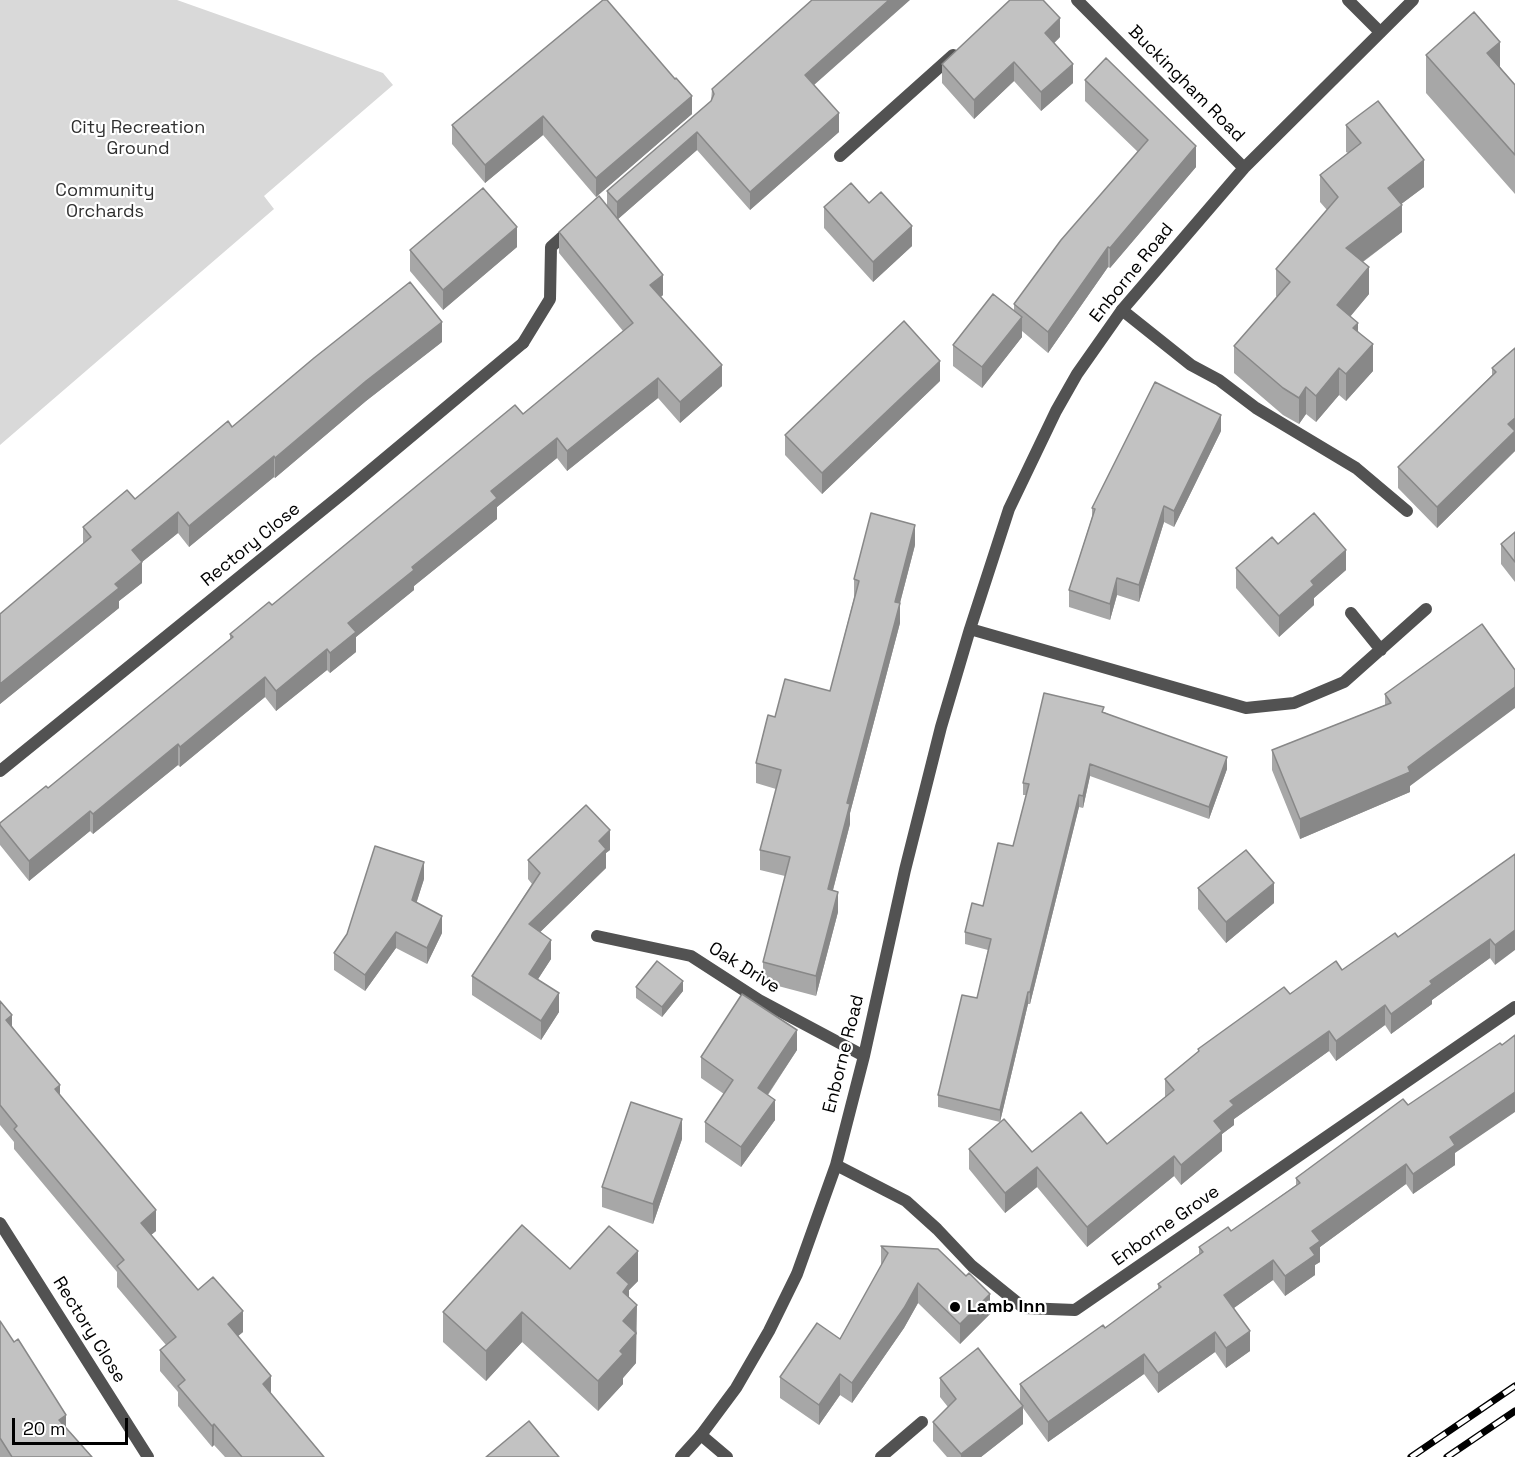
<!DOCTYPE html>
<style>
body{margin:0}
#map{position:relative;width:1515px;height:1457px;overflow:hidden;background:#fff;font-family:"Space Grotesk",sans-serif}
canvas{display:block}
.scale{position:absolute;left:12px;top:1418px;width:116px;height:27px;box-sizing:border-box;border:3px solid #000;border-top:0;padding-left:8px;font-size:18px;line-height:21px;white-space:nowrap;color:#000;-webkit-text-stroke:4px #fff;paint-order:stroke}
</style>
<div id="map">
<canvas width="1515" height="1457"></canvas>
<div class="scale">20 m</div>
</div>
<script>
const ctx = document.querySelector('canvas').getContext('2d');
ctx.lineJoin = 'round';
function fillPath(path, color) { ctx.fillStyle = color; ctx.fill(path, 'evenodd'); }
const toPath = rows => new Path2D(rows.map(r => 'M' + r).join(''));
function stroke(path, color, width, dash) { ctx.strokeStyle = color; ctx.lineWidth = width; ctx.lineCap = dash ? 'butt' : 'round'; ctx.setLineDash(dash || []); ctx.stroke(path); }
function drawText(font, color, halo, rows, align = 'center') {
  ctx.font = font + ' "Space Grotesk",sans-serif'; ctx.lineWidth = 4.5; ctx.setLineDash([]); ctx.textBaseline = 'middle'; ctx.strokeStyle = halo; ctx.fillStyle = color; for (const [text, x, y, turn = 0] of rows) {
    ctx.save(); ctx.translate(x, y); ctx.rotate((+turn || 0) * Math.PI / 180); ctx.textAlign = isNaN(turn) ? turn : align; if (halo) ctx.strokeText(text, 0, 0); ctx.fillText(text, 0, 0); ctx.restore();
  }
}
const green = toPath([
 [0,0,177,0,383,73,393,85,264,196,274,209,0,445]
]);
const service = toPath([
 [1348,0,1380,32],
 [840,156,953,55],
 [1122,310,1191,365,1219,380,1256,408,1356,468,1407,511],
 [523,343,550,299,551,247,571,229],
 [701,1435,727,1457],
 [881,1457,922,1422]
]);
const minor = toPath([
 [1077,0,1244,168],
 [1351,613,1381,650],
 [970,629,1246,708,1294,703,1344,682,1426,609],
 [0,771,347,490,523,343],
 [597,936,691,956,759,1000,864,1056],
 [836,1165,906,1201,937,1229,972,1266,1024,1308,1075,1310,1515,1007],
 [0,1223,148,1457],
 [681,1457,701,1435,736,1388,769,1331,797,1274,836,1165,864,1056,905,870,941,727,970,629,1009,509,1056,411,1077,374,1122,310,1244,168,1413,0]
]);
const rail = toPath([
 [1411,1457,1515,1386],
 [1447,1457,1515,1411]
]);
const wall = toPath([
 [603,0,692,114,596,197,543,135,485,183,452,144,452,125],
 [1060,37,1054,43,1073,83,1041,111,1014,81,974,119,942,83,942,64],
 [1426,55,1500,67,1515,85,1515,194,1426,93],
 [1085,80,1196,167,1110,268,1108,267,1048,353,1022,331,1022,337,982,388,953,366,953,345,1014,311,1014,304,1138,152,1085,101],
 [814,85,839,132,750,210,697,150,618,219,663,295,661,297,722,386,680,423,658,398,567,471,557,458,497,507,497,519,414,586,414,590,356,637,356,652,330,673,327,670,276,711,265,697,180,767,178,765,93,834,90,831,29,881,0,845,0,823,48,788,230,639,230,634,272,605,523,414,623,331,559,253,559,232,607,206,607,191,711,101,712,89],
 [1346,125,1424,187,1401,204,1402,232,1363,262,1369,294,1350,317,1358,331,1373,371,1346,401,1339,395,1316,422,1306,414,1299,424,1283,415,1234,373,1234,346,1277,297,1276,296,1276,269,1327,210,1320,202,1320,175,1348,153,1346,152],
 [869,203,912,246,873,282,824,228,824,207],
 [517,247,443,310,410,271,410,250],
 [442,342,366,401,275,478,274,477,189,547,178,533,142,562,142,583,119,601,119,608,0,704,0,614,83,545,83,527,135,499,232,427],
 [1515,348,1515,451,1437,528,1398,488,1398,467,1492,375,1492,368],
 [940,381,822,494,785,455,785,435],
 [1221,431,1174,527,1164,522,1139,602,1117,595,1110,620,1069,607,1069,590,1092,517,1092,508],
 [1515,532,1515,582,1501,564,1501,544],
 [1278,544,1346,570,1314,598,1314,605,1279,637,1236,588,1236,568],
 [915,545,900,603,900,623,850,813,850,824,833,890,838,912,816,996,763,982,763,962,785,876,760,870,760,850,776,789,756,783,756,763,775,717,830,691,854,598,854,579],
 [1482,624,1410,786,1410,792,1300,839,1272,770,1272,750,1385,705,1385,694],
 [1104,712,1227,769,1209,819,1090,776,1083,808,1079,807,1030,1004,1028,1004,1000,1122,938,1107,938,1095,977,998,988,950,965,944,965,932,983,906,1013,846,1026,795,1023,795,1023,783],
 [610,850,606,853,606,868,540,932,551,959,538,979,559,1012,541,1040,472,995,472,976,532,884,528,879,528,860],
 [1515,854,1495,965,1490,958,1432,1000,1432,1004,1391,1034,1385,1025,1336,1061,1329,1051,1234,1119,1234,1125,1222,1134,1222,1151,1181,1185,1174,1176,1087,1247,1037,1187,1005,1213,969,1169,969,1149,1032,1152,1107,1144,1165,1097,1165,1079,1198,1052,1198,1049,1290,994,1342,970,1398,937],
 [424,879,416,903,442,933,427,964,396,948,365,991,334,970,334,953],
 [1198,888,1274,903,1226,943,1198,909],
 [636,987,683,991,662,1017,636,998],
 [0,1001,12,1026,156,1231,151,1235,198,1290,243,1332,238,1336,271,1394,324,1457,225,1457,214,1445,212,1447,178,1406,178,1392,160,1371,160,1350,166,1345,117,1287,117,1272,14,1149,14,1142,0,1125],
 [797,1050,768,1095,775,1120,741,1167,705,1142,705,1122,724,1094,701,1078,701,1057],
 [1408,1105,1455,1153,1455,1165,1413,1194,1406,1184,1320,1247,1320,1262,1315,1265,1315,1275,1285,1296,1273,1280,1234,1308,1250,1351,1226,1368,1215,1352,1158,1393,1144,1374,1048,1442,1023,1408,1023,1424,981,1457,947,1457,933,1441,933,1422,948,1407,940,1397,940,1378,1020,1402,1020,1384,1105,1328,1158,1289,1158,1284,1199,1254,1199,1247,1231,1231,1296,1185,1296,1178],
 [682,1139,653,1224,602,1207,602,1187],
 [881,1246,990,1314,960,1344,918,1303,904,1328,852,1403,840,1395,819,1425,780,1398,780,1377,840,1339,881,1266],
 [570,1269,638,1281,629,1290,629,1297,637,1334,636,1335,636,1363,623,1378,623,1384,598,1411,522,1342,486,1381,443,1342,443,1312],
 [0,1321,66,1428,92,1457,0,1457]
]);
const shadedWall = toPath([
 [889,0,910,0,805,93,805,75],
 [1060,18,1060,37,1045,52,1045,33],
 [1500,42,1500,80,1487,53],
 [1014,62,1014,81,974,119,974,100],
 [1073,64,1073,83,1041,111,1041,92],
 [692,96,692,114,596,197,596,178],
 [839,113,839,132,750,210,750,192],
 [543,116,543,135,485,183,485,165],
 [697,132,697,150,617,220,617,202],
 [1196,146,1196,167,1110,268,1110,248],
 [1424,160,1424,187,1388,214,1388,188],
 [1402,205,1402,232,1346,274,1346,248],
 [912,226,912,246,873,282,873,262],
 [517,227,517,247,443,310,443,290],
 [1108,247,1108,267,1048,353,1048,332],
 [1369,267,1369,294,1337,332,1337,305],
 [663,275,663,295,650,305,650,285],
 [1022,317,1022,337,982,388,982,367],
 [442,322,442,342,366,401,275,478,275,458,366,381],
 [1358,323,1358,350,1353,328],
 [1373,344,1373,371,1346,401,1346,374],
 [940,361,940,381,822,494,822,473],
 [722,365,722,386,680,423,680,402],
 [1339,368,1339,395,1316,422,1316,396],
 [658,378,658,398,567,471,567,451],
 [1306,387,1306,414,1299,424,1299,398],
 [1221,415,1221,431,1174,527,1174,511],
 [1515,418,1515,451,1437,528,1437,507,1508,424],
 [557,438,557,458,497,507,497,519,414,586,414,590,356,637,356,652,330,673,330,653,348,623,412,567,491,491],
 [274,456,274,477,189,547,189,526],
 [1164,506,1164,522,1139,602,1139,585],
 [178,512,178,533,132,570,132,550],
 [915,525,915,545,895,622,895,602],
 [1346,550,1346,570,1314,598,1314,605,1279,637,1279,616,1311,581],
 [142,562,142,583,119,601,119,608,0,704,0,684,115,584],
 [1117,578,1117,595,1110,620,1110,604],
 [900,603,900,623,850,813,850,824,828,909,828,889,847,803],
 [327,649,327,670,276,711,276,691],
 [265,677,265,697,180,767,180,747],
 [1515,687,1515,708,1410,786,1410,792,1300,839,1300,819,1408,767],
 [178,744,178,765,93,834,93,814],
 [1227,757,1227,769,1209,819,1209,807],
 [1090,764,1090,776,1083,808,1083,796],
 [1079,795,1079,807,1030,1004,1030,992],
 [90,811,90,831,29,881,29,861],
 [610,830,610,850,606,853,606,868,529,943,529,924,599,841],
 [424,862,424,879,412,917,412,900],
 [1274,883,1274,903,1226,943,1226,922],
 [838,892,838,912,816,996,816,976],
 [442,916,442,933,427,964,427,948],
 [1515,930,1515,950,1495,965,1495,945],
 [396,932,396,948,365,991,365,975],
 [1490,939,1490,958,1432,1000,1432,1004,1391,1034,1391,1014,1430,981],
 [551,940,551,959,529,993,529,974],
 [683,981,683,991,662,1017,662,1007],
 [1028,992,1028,1004,1000,1122,1000,1110],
 [559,993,559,1012,541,1040,541,1021],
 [1385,1005,1385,1025,1336,1061,1336,1041],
 [12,1015,12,1036,6,1020],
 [797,1030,797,1050,758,1109,758,1088],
 [1329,1031,1329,1051,1234,1119,1234,1125,1222,1134,1222,1151,1181,1185,1181,1165,1214,1121,1230,1101],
 [60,1085,60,1105,55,1089],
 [1515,1092,1515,1112,1455,1153,1455,1165,1413,1194,1413,1174,1450,1137],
 [775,1100,775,1120,741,1167,741,1147],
 [682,1119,682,1139,653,1224,653,1204],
 [1174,1156,1174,1176,1087,1247,1087,1227],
 [1406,1164,1406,1184,1320,1247,1320,1262,1315,1265,1315,1275,1285,1296,1285,1276,1310,1248,1312,1231],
 [1037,1167,1037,1187,1005,1213,1005,1193],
 [156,1210,156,1231,141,1243,141,1223],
 [638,1251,638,1281,629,1290,629,1314,637,1305,636,1363,623,1378,623,1384,598,1411,598,1381,617,1273],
 [1273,1260,1273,1280,1224,1315,1224,1295],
 [918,1283,918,1303,904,1328,852,1403,852,1383],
 [990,1294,990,1314,960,1344,960,1324],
 [243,1311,243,1332,228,1344,228,1324],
 [522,1312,522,1342,486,1381,486,1351],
 [1250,1331,1250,1351,1226,1368,1226,1348],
 [1215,1332,1215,1352,1158,1393,1158,1373],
 [1144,1354,1144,1374,1048,1442,1048,1422],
 [840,1374,840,1395,819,1425,819,1405],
 [271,1376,271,1397,263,1384],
 [1023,1406,1023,1424,981,1457,961,1457,961,1454],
 [66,1415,66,1435,59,1420],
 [214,1424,214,1445,212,1447,212,1426]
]);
const building = toPath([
 [603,0,607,0,675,79,676,78,692,96,596,178,543,116,485,165,452,125,603,0],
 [812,0,889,0,805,75,839,113,750,192,697,132,617,202,607,191,711,101,714,94,712,89,812,0],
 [1010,0,1043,0,1060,18,1045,33,1073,64,1041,92,1014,62,974,100,942,64,1010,0],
 [1474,12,1500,42,1487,53,1515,85,1515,155,1426,55,1474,12],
 [1106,58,1196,146,1110,248,1108,247,1048,332,1014,304,1061,240,1148,140,1085,80,1106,58],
 [1378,101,1424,160,1388,188,1402,205,1346,248,1369,267,1337,305,1358,323,1353,328,1373,344,1346,374,1339,368,1316,396,1306,387,1299,398,1283,388,1234,346,1290,282,1276,269,1338,197,1320,175,1361,143,1346,125,1378,101],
 [851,183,869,203,881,192,912,226,873,262,824,207,851,183],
 [483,188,517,227,443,290,410,250,483,188],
 [599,196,663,275,650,285,722,365,680,402,658,378,567,451,557,438,491,491,497,498,412,567,414,570,348,623,356,632,330,653,327,649,276,691,265,677,180,747,178,744,93,814,90,811,29,861,0,825,0,823,46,786,48,788,233,637,230,634,269,602,272,605,515,405,523,414,633,323,559,232,599,196],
 [410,282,442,322,366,381,275,458,274,456,189,526,178,512,132,550,142,562,115,584,119,588,0,684,0,614,91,537,83,527,127,490,135,499,228,421,232,427,314,358,410,282],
 [993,294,1022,317,982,367,953,345,993,294],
 [904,321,940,361,822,473,785,435,904,321],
 [1515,348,1515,418,1508,424,1515,431,1437,507,1398,467,1496,372,1492,368,1515,348],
 [1155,382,1221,415,1174,511,1164,506,1139,585,1117,578,1110,604,1069,590,1095,509,1092,508,1155,382],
 [871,513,915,525,895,602,900,603,847,803,850,804,828,889,838,892,816,976,763,962,790,857,760,850,781,770,756,763,768,715,775,717,785,679,830,691,859,581,854,579,871,513],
 [1314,513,1346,550,1311,581,1314,585,1279,616,1236,568,1272,537,1278,544,1314,513],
 [1515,532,1515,562,1501,544,1515,532],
 [1482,624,1515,670,1515,687,1408,767,1410,772,1300,819,1272,750,1391,703,1385,694,1482,624],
 [1044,693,1104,707,1102,712,1227,757,1209,807,1090,764,1083,796,1079,795,1030,992,1028,992,1000,1110,938,1095,962,995,977,998,991,939,965,932,972,903,983,906,998,843,1013,846,1029,784,1023,783,1044,693],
 [586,805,610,830,599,841,606,849,529,924,551,940,529,974,559,993,541,1021,472,976,540,873,528,860,586,805],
 [375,846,424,862,412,900,442,916,427,948,396,932,365,975,334,953,347,934,375,846],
 [1246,850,1274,883,1226,922,1198,888,1246,850],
 [1515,854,1515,930,1495,945,1490,939,1430,981,1432,984,1391,1014,1385,1005,1336,1041,1329,1031,1230,1101,1234,1105,1214,1121,1222,1131,1181,1165,1174,1156,1087,1227,1037,1167,1005,1193,969,1149,1004,1119,1032,1152,1081,1112,1107,1144,1174,1090,1165,1079,1199,1051,1198,1049,1284,987,1290,994,1336,961,1342,970,1395,933,1398,937,1515,854],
 [657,961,683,981,662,1007,636,987,657,961],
 [742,994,797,1030,758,1088,775,1100,741,1147,705,1122,733,1080,701,1057,742,994],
 [0,1001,12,1015,6,1020,60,1085,55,1089,156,1210,141,1223,198,1290,213,1277,243,1311,228,1324,271,1376,263,1384,324,1457,242,1457,214,1424,212,1426,178,1386,185,1380,160,1350,176,1337,117,1266,124,1260,14,1129,17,1126,0,1105,0,1001],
 [1515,1035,1515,1092,1450,1137,1455,1145,1413,1174,1406,1164,1312,1231,1320,1241,1310,1248,1315,1255,1285,1276,1273,1260,1224,1295,1250,1331,1226,1348,1215,1332,1158,1373,1144,1354,1048,1422,1020,1384,1103,1325,1105,1328,1161,1287,1158,1284,1203,1252,1199,1247,1228,1227,1231,1231,1300,1183,1296,1178,1403,1099,1408,1105,1500,1043,1502,1045,1515,1035],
 [631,1102,682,1119,653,1204,602,1187,631,1102],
 [522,1225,570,1269,609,1226,638,1251,617,1273,629,1284,623,1292,637,1305,623,1321,636,1333,620,1351,623,1354,598,1381,522,1312,486,1351,443,1312,522,1225],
 [881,1246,938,1249,966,1276,969,1273,990,1294,960,1324,918,1283,904,1308,852,1383,840,1374,819,1405,780,1377,817,1323,840,1339,888,1253,881,1246],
 [0,1321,14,1342,18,1339,66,1415,59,1420,92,1457,12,1457,0,1438,0,1321],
 [978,1348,1023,1406,961,1454,933,1422,956,1399,940,1378,978,1348],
 [529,1421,559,1457,486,1457,529,1421]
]);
const markers = [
 [955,1307,6,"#000"]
];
const streetNames = [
 ["Buckingham Road",1186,84,45],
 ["Enborne Road",1132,273,-51],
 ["Rectory Close",251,545,-39],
 ["Oak Drive",744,968,32],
 ["Enborne Road",844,1054,-76],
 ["Enborne Grove",1166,1226,-35],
 ["Rectory Close",89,1330,58]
];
const parkNames = [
 ["City Recreation",138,128],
 ["Ground",138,149],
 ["Community",105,191],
 ["Orchards",105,212]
];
const poiNames = [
 ["Lamb Inn",967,1307]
];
fillPath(green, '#d9d9d9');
stroke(service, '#525252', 12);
stroke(minor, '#525252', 12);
stroke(rail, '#000', 7);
stroke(rail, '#fff', 4.5, [14]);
fillPath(wall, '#a7a7a7');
fillPath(shadedWall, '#888');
fillPath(building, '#c2c2c2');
stroke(building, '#888', 1.5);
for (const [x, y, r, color] of markers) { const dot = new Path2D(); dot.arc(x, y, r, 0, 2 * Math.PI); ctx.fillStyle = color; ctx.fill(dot); stroke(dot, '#fff', 2); }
drawText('18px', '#000', '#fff', streetNames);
drawText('18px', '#303030', '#fff', parkNames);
drawText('bold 18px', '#000', '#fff', poiNames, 'left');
</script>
